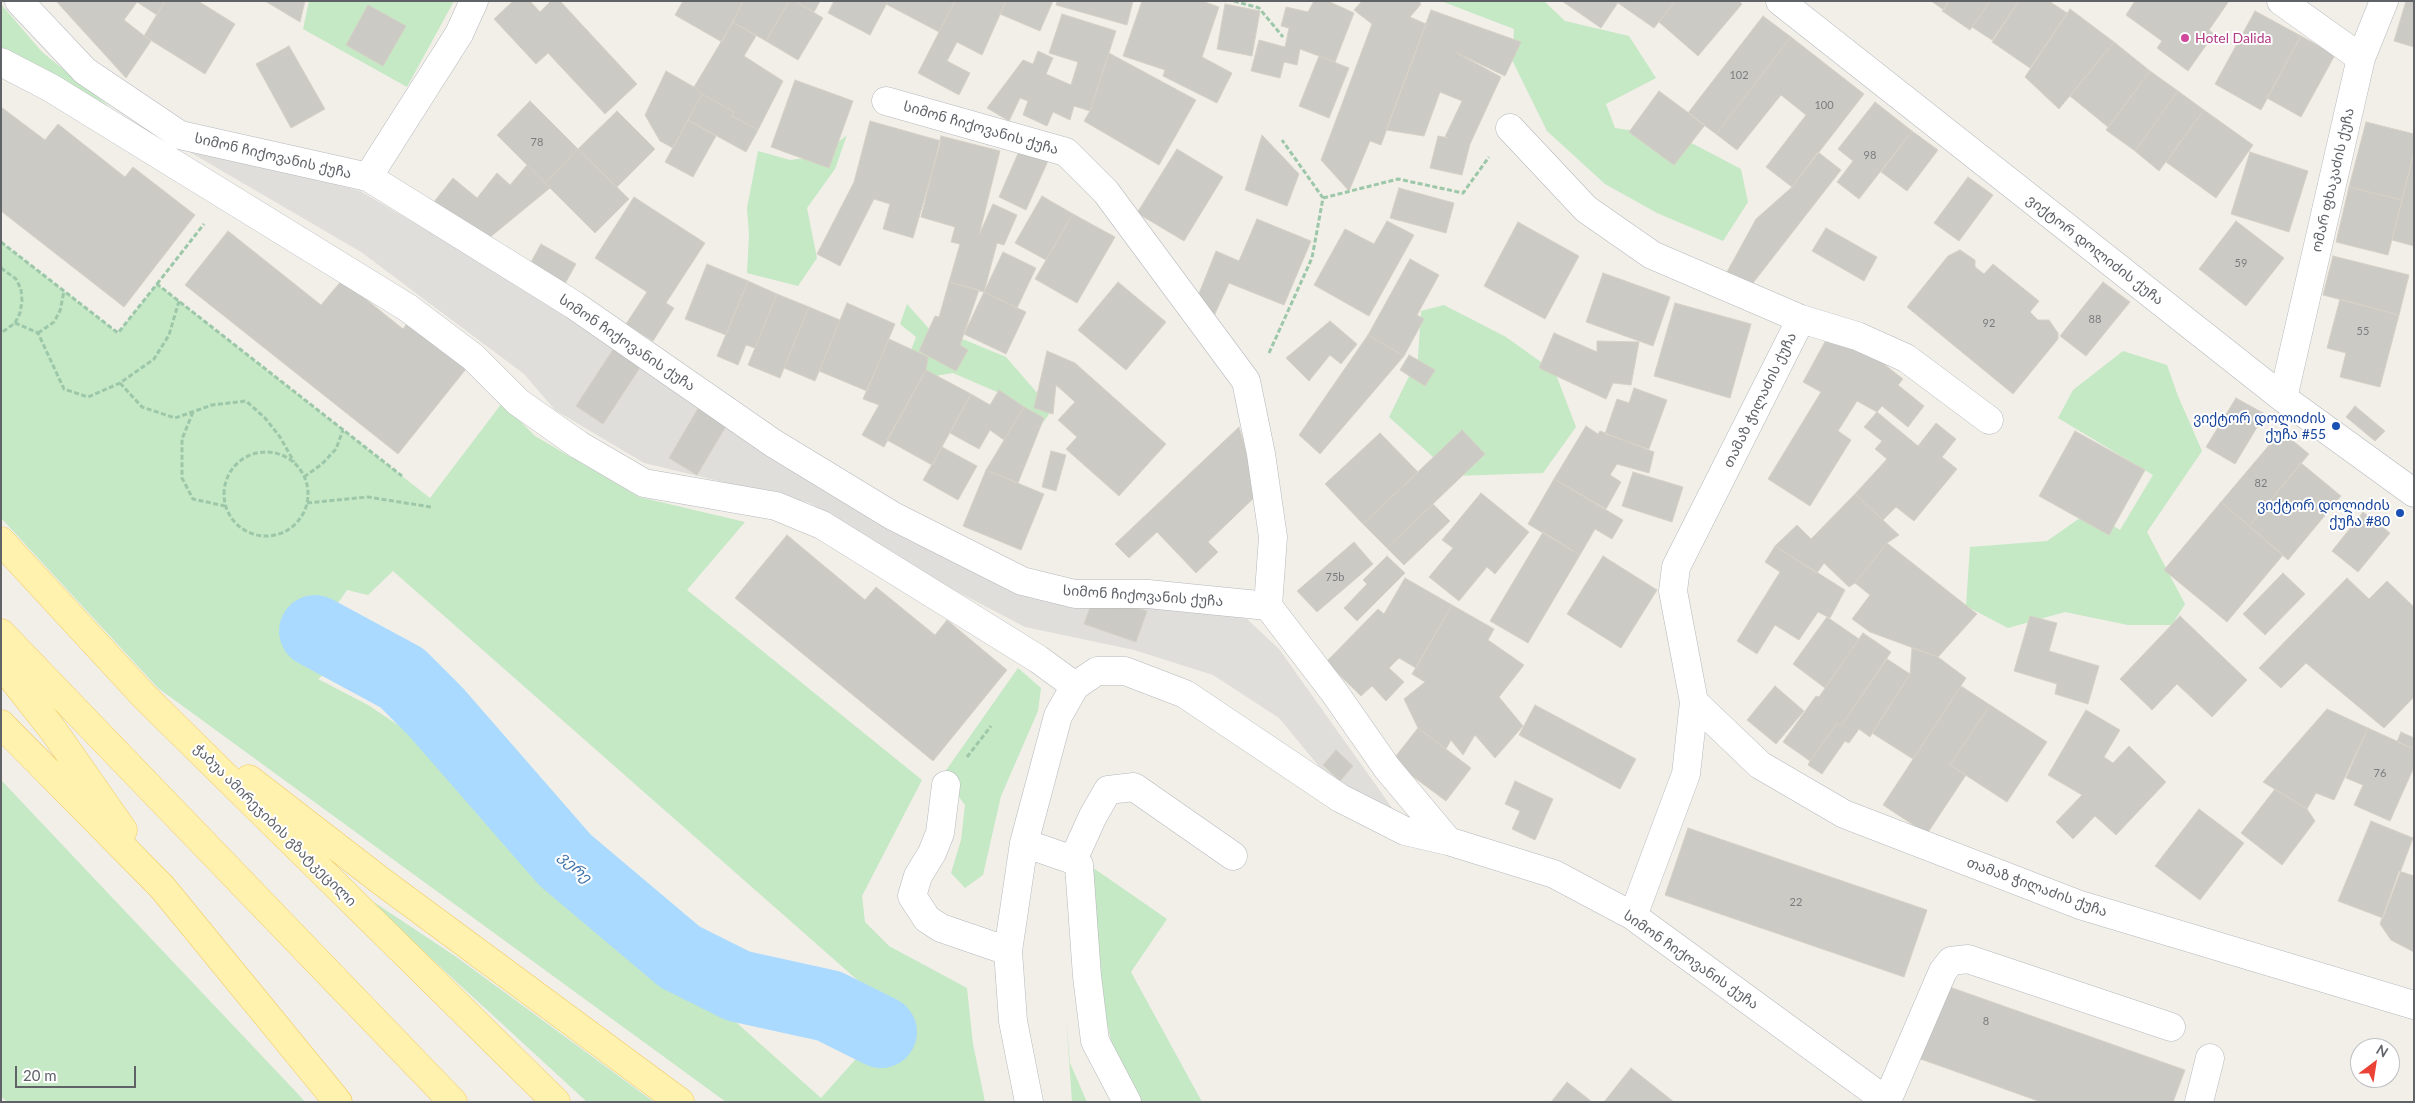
<!DOCTYPE html>
<meta charset="utf-8">
<style>
body{margin:0}
#map{position:relative;width:2415px;height:1103px;overflow:hidden;background:#f1efe8;font-family:Lato,sans-serif}
canvas{display:block}
.frame{position:absolute;inset:0;border:2px solid #5f6368;pointer-events:none}
.north{position:absolute;left:2350px;top:1038px;width:50px;height:50px;box-sizing:border-box;background:#fff;border:1px solid #bfc1c3;border-radius:50%;rotate:31deg;font-size:14px;font-weight:700;line-height:20px;text-align:center;color:#5f6368}
.north::after{content:'';display:block;margin:auto;width:18px;height:22px;background:#ea4335;clip-path:polygon(50% 0,100% 100%,50% 72%,0 100%)}
.scale{position:absolute;left:15px;top:1066px;width:121px;height:22px;box-sizing:border-box;border:2px solid #5f6368;border-top:0;padding-left:6px;font-size:15px;line-height:18px;white-space:nowrap;color:#5f6368;-webkit-text-stroke:4px #fff;paint-order:stroke}
</style>
<div id="map">
<canvas width="2415" height="1103"></canvas>
<div class="frame"></div>
<div class="north">N</div>
<div class="scale">20 m</div>
</div>
<script>
const ctx = document.querySelector('canvas').getContext('2d');
ctx.lineJoin = 'round';
function fillPath(path, color) { ctx.fillStyle = color; ctx.fill(path, 'evenodd'); }
const toPath = rows => new Path2D(rows.map(r => 'M' + r).join(''));
function stroke(path, color, width, dash) { ctx.strokeStyle = color; ctx.lineWidth = width; ctx.lineCap = dash ? 'butt' : 'round'; ctx.setLineDash(dash || []); ctx.stroke(path); }
function drawText(font, color, halo, rows, align = 'center') {
  ctx.font = font + ' Lato,"Noto Sans Georgian",sans-serif'; ctx.lineWidth = 4; ctx.setLineDash([]); ctx.textBaseline = 'middle'; ctx.strokeStyle = halo; ctx.fillStyle = color; for (const [text, x, y, turn = 0] of rows) {
    ctx.save(); ctx.translate(x, y); ctx.rotate((+turn || 0) * Math.PI / 180); ctx.textAlign = isNaN(turn) ? turn : align; if (halo) ctx.strokeText(text, 0, 0); ctx.fillText(text, 0, 0); ctx.restore();
  }
}
const industrial = toPath([
 [169,140,360,191,570,314,1032,597,1188,606,1247,619,1279,649,1393,809,1327,776,1279,718,1213,675,1134,650,1025,627,935,580,810,503,644,463,555,410,524,374,361,252]
]);
const green = toPath([
 [309,1,454,1,407,87,303,29],
 [1441,1,1544,1,1565,21,1629,36,1656,78,1606,104,1615,128,1682,138,1741,169,1748,202,1723,241,1657,213,1605,184,1547,131,1512,60,1514,29],
 [1,4,42,52,110,107,1,48],
 [847,135,835,169,807,208,817,258,798,286,747,273,749,235,747,208,758,151,790,160,821,156],
 [1,242,118,333,157,284,430,498,502,403,535,436,639,497,745,522,687,590,922,780,862,896,865,922,889,946,967,988,973,1044,985,1102,726,1102,158,688,1,518],
 [393,571,896,1014,821,1098,416,737,368,705,318,679,327,672,301,656,347,590,368,595],
 [907,304,932,332,965,340,1006,357,1052,410,1042,424,1004,395,953,373,899,382,916,337,900,324],
 [1444,305,1506,337,1555,372,1576,427,1543,473,1454,476,1389,417,1418,358,1421,311],
 [2123,351,2167,365,2178,396,2202,451,2147,532,2185,604,2172,625,2128,625,2065,612,2008,628,1966,606,1970,547,2047,541,2090,511,2120,530,2153,475,2058,418,2073,390],
 [1018,668,1041,688,1038,711,1001,796,983,875,965,888,951,873,961,840,965,805,950,785,935,786],
 [1,780,298,1094,305,1102,7,1102,1,1096],
 [1089,865,1167,919,1131,972,1202,1102,1141,1102,1113,1049,1098,985],
 [360,893,455,956,654,1102,587,1102],
 [1066,1016,1070,1063,1087,1102,1072,1102]
]);
const river = toPath([
 [315,631,402,678,436,712,565,860,680,957,738,986,829,1006,881,1032]
]);
const building = toPath([
 [56,1,165,1,157,15,137,2,124,20,151,41,126,78,56,1],
 [165,1,198,1,235,24,205,74,144,36,165,1],
 [265,1,305,1,300,22,265,1],
 [513,1,530,1,540,12,551,1,560,1,637,84,605,114,548,53,536,64,494,19,513,1],
 [683,1,743,1,722,42,675,15,683,1],
 [743,1,789,1,766,41,733,22,743,1],
 [789,1,795,1,823,18,798,60,766,41,789,1],
 [795,1,820,1,814,12,795,1],
 [834,1,888,1,870,35,828,13,834,1],
 [888,1,955,1,939,32,886,4,888,1],
 [955,1,1006,1,982,55,957,42,947,61,970,73,959,95,918,73,955,1],
 [1006,1,1053,1,1040,31,1000,14,1006,1],
 [1057,1,1133,1,1127,25,1056,5,1057,1],
 [1142,1,1202,1,1219,7,1202,57,1232,73,1217,103,1163,76,1165,70,1123,56,1142,1],
 [1314,1,1328,1,1354,13,1335,62,1300,49,1297,65,1284,62,1280,78,1251,71,1259,40,1285,47,1289,28,1281,26,1286,7,1308,12,1314,1],
 [1362,1,1419,1,1421,4,1410,17,1426,24,1381,145,1370,141,1349,191,1321,160,1372,24,1354,10,1362,1],
 [1562,1,1619,1,1601,28,1562,1],
 [1619,1,1675,1,1654,28,1618,3,1619,1],
 [1675,1,1739,1,1742,4,1698,56,1659,22,1675,1],
 [1931,1,1949,1,1944,10,1931,1],
 [1949,1,1990,1,1970,30,1942,11,1949,1],
 [1990,1,2019,1,1992,40,1972,27,1990,1],
 [2019,1,2049,1,2067,13,2030,68,1992,42,2019,1],
 [2135,1,2229,1,2209,30,2214,34,2188,71,2157,48,2162,41,2126,15,2135,1],
 [2406,1,2414,1,2414,47,2394,41,2406,1],
 [1225,4,1260,11,1252,56,1217,49,1225,4],
 [368,5,406,26,383,66,346,45,368,5],
 [2070,9,2114,42,2059,109,2025,77,2070,9],
 [1431,10,1521,42,1505,76,1455,52,1501,77,1470,144,1462,175,1430,168,1438,136,1448,138,1445,137,1462,101,1440,92,1424,136,1386,130,1431,10],
 [2255,11,2301,36,2261,110,2215,84,2255,11],
 [1062,14,1116,31,1090,111,1074,106,1070,120,1053,112,1047,126,1023,115,1028,101,1020,98,1009,121,987,108,1023,60,1033,64,1038,51,1053,58,1046,74,1071,85,1078,62,1049,53,1062,14],
 [1763,16,1791,37,1716,134,1688,113,1763,16],
 [733,22,756,36,744,56,783,81,758,130,732,116,734,112,702,94,694,87,733,22],
 [2301,36,2335,55,2301,117,2267,98,2301,36],
 [1791,37,1864,94,1792,187,1766,167,1806,115,1781,95,1737,150,1716,134,1791,37],
 [2114,42,2150,71,2108,127,2070,96,2114,42],
 [289,46,325,109,291,128,256,64,289,46],
 [1109,53,1196,100,1159,165,1084,121,1090,111,1109,53],
 [1319,56,1349,68,1329,118,1299,106,1319,56],
 [666,71,694,87,702,94,673,148,660,141,645,115,666,71],
 [2150,71,2178,91,2135,151,2106,130,2150,71],
 [795,80,853,101,829,168,771,147,795,80],
 [1659,91,1705,125,1674,165,1629,132,1659,91],
 [2178,91,2204,110,2159,171,2135,151,2178,91],
 [702,94,734,112,732,116,758,130,746,152,688,120,702,94],
 [530,101,578,149,545,183,497,135,530,101],
 [1875,102,1912,131,1859,199,1837,182,1853,161,1838,149,1875,102],
 [1,107,45,140,58,124,125,177,133,167,195,215,124,307,1,211,1,107],
 [2204,110,2253,145,2216,198,2166,162,2204,110],
 [617,111,655,149,617,187,578,149,617,111],
 [688,120,716,136,693,177,665,162,688,120],
 [870,121,941,141,913,238,883,229,890,204,874,199,840,266,817,254,854,182,870,121],
 [2366,122,2414,134,2414,152,2402,200,2349,187,2366,122],
 [1912,131,1938,150,1907,191,1881,172,1912,131],
 [1262,135,1299,174,1287,206,1245,190,1262,135],
 [941,136,1000,151,979,235,993,204,1017,215,1004,245,997,243,984,292,949,282,960,244,951,242,955,227,921,217,941,136],
 [578,149,629,199,595,233,545,183,578,149],
 [1020,149,1048,161,1026,210,999,197,1020,149],
 [1177,149,1223,177,1184,241,1137,213,1177,149],
 [1818,152,1841,170,1753,283,1727,272,1756,219,1792,187,1818,152],
 [2250,152,2308,171,2289,232,2231,214,2250,152],
 [2414,152,2414,246,2392,240,2414,152],
 [527,165,550,188,483,243,433,203,453,178,477,198,497,173,510,185,527,165],
 [1968,177,1993,195,1959,241,1934,223,1968,177],
 [2349,187,2402,200,2388,255,2336,242,2349,187],
 [1399,188,1454,203,1446,233,1390,218,1399,188],
 [1042,196,1073,214,1046,260,1015,243,1042,196],
 [634,197,705,243,666,303,674,308,653,341,626,324,647,292,595,258,634,197],
 [1073,214,1115,237,1077,303,1035,279,1073,214],
 [1257,219,1311,241,1284,305,1229,283,1214,316,1198,296,1216,251,1239,261,1257,219],
 [1387,221,1414,235,1369,316,1314,285,1345,229,1374,244,1387,221],
 [2236,221,2284,258,2246,306,2199,269,2236,221],
 [1518,222,1579,256,1545,319,1484,286,1518,222],
 [1826,228,1877,257,1864,281,1812,251,1826,228],
 [228,231,321,305,342,280,403,329,411,318,470,364,398,454,185,285,228,231],
 [541,244,576,264,561,291,526,271,541,244],
 [1960,250,1975,260,1975,267,1984,274,1993,264,2039,301,2030,312,2038,320,2049,320,2058,333,2058,339,2013,394,1907,307,1948,256,1960,250],
 [1003,252,1036,268,1017,308,984,292,1003,252],
 [2333,256,2409,275,2399,315,2323,295,2333,256],
 [1410,259,1439,275,1417,315,1424,319,1404,356,1368,335,1410,259],
 [707,264,748,281,726,335,685,319,707,264],
 [1603,273,1670,297,1653,346,1586,322,1603,273],
 [748,281,777,294,755,348,746,345,738,365,717,356,748,281],
 [949,282,979,290,960,345,968,350,956,371,919,351,935,316,939,317,949,282],
 [1118,282,1166,322,1126,370,1078,330,1118,282],
 [2103,282,2130,302,2086,356,2060,336,2103,282],
 [984,292,1026,312,1006,354,964,334,984,292],
 [777,294,809,307,780,378,748,365,777,294],
 [2340,299,2399,315,2380,387,2340,377,2346,353,2327,348,2340,299],
 [847,303,895,324,867,391,819,371,847,303],
 [1675,303,1751,324,1730,398,1654,376,1675,303],
 [809,307,840,320,815,381,784,368,809,307],
 [1330,321,1357,344,1341,364,1330,355,1309,381,1286,358,1330,321],
 [1554,333,1597,352,1597,341,1639,342,1631,385,1613,383,1606,399,1539,368,1554,333],
 [1368,335,1404,356,1320,454,1299,435,1368,335],
 [1827,338,1880,361,1903,379,1898,385,1924,406,1908,427,1882,406,1877,412,1857,401,1838,431,1851,440,1810,506,1768,479,1821,392,1803,382,1827,338],
 [889,339,928,357,926,370,884,447,862,435,879,405,863,399,889,339],
 [616,345,643,363,603,424,576,406,616,345],
 [1047,351,1075,363,1166,444,1119,496,1066,449,1077,437,1058,420,1075,402,1056,385,1053,414,1034,408,1047,351],
 [1409,355,1435,370,1425,386,1400,370,1409,355],
 [926,370,971,394,932,465,887,440,926,370],
 [1634,388,1667,400,1649,449,1605,434,1617,399,1629,403,1634,388],
 [999,390,1024,407,1004,440,990,430,979,449,950,433,971,394,990,405,999,390],
 [2236,398,2265,414,2235,464,2206,447,2236,398],
 [700,405,729,421,697,475,669,458,700,405],
 [2355,406,2385,431,2375,441,2346,417,2355,406],
 [1024,407,1044,418,1018,483,986,470,1024,407],
 [1877,412,1918,446,1936,423,1956,439,1942,457,1957,469,1914,521,1896,507,1883,520,1855,494,1887,459,1875,449,1882,441,1864,427,1877,412],
 [1586,426,1598,434,1600,431,1654,452,1649,473,1617,464,1610,475,1621,482,1606,509,1554,479,1586,426],
 [1239,427,1259,493,1208,542,1218,552,1196,573,1157,532,1129,558,1115,544,1239,427],
 [1462,430,1485,454,1387,548,1363,524,1462,430],
 [2075,431,2145,470,2109,535,2039,496,2075,431],
 [2281,431,2309,454,2249,526,2221,502,2281,431],
 [1380,433,1418,472,1363,524,1325,484,1380,433],
 [942,447,977,466,958,500,923,480,942,447],
 [1051,451,1066,455,1056,491,1042,487,1051,451],
 [2301,463,2341,496,2288,560,2249,526,2301,463],
 [986,470,1044,494,1021,550,963,526,986,470],
 [1633,472,1683,487,1672,522,1622,506,1633,472],
 [1554,479,1623,520,1612,539,1595,529,1580,555,1528,524,1554,479],
 [1481,493,1529,532,1495,574,1487,567,1459,601,1429,577,1453,548,1442,540,1481,493],
 [1855,494,1899,535,1887,543,1855,583,1849,587,1824,563,1817,573,1775,546,1797,525,1811,539,1855,494],
 [2221,502,2283,555,2227,622,2164,570,2221,502],
 [1433,504,1450,521,1404,565,1387,548,1433,504],
 [2363,512,2390,533,2358,572,2332,551,2363,512],
 [1543,532,1580,555,1528,643,1490,621,1543,532],
 [787,535,865,600,876,587,935,635,947,620,1007,670,933,761,735,598,787,535],
 [1354,542,1373,564,1317,612,1297,591,1354,542],
 [1887,543,1977,614,1938,657,1870,632,1852,619,1870,595,1855,583,1887,543],
 [1775,546,1845,590,1830,618,1818,612,1799,640,1775,625,1757,654,1737,641,1780,572,1765,562,1775,546],
 [1387,556,1405,573,1357,621,1344,608,1367,584,1363,580,1387,556],
 [1603,556,1657,590,1621,648,1567,614,1603,556],
 [2283,573,2305,594,2265,635,2243,614,2283,573],
 [1405,578,1452,605,1416,668,1399,658,1389,668,1404,682,1386,701,1372,686,1361,696,1326,662,1378,609,1384,614,1405,578],
 [2347,578,2369,599,2387,581,2414,607,2414,697,2384,728,2306,663,2281,688,2259,668,2347,578],
 [1108,599,1147,611,1136,642,1084,624,1091,605,1105,609,1108,599],
 [1452,605,1494,629,1488,640,1524,665,1499,697,1523,726,1495,758,1475,735,1463,755,1451,740,1446,749,1418,728,1404,699,1425,682,1412,674,1452,605],
 [2030,616,2057,623,2049,651,2099,666,2088,704,2055,694,2057,684,2014,671,2030,616],
 [2180,616,2247,680,2212,717,2177,684,2152,710,2120,679,2180,616],
 [1827,617,1859,639,1825,688,1793,664,1827,617],
 [1863,633,1891,652,1841,726,1837,723,1810,761,1783,742,1816,696,1819,697,1863,633],
 [1912,648,1938,657,1966,678,1913,759,1872,733,1910,674,1912,648],
 [1887,659,1910,674,1870,737,1859,729,1849,743,1845,741,1822,774,1808,765,1810,761,1837,723,1841,726,1887,659],
 [1775,686,1804,711,1776,744,1747,720,1775,686],
 [1961,686,1990,705,1950,765,1966,775,1927,834,1883,805,1961,686],
 [1535,705,1636,759,1620,789,1519,735,1535,705],
 [1990,705,2047,742,2007,802,1950,765,1990,705],
 [2327,709,2368,728,2334,800,2316,793,2307,809,2263,782,2327,709],
 [2086,710,2120,730,2104,757,2113,763,2129,746,2166,782,2116,835,2095,816,2073,839,2056,822,2082,795,2048,775,2086,710],
 [1418,728,1471,768,1446,801,1392,761,1418,728],
 [2368,728,2414,749,2414,767,2390,821,2354,805,2363,785,2346,778,2368,728],
 [2401,732,2414,738,2414,749,2397,742,2401,732],
 [1336,750,1353,766,1340,781,1323,765,1336,750],
 [1515,781,1553,799,1535,840,1512,829,1520,811,1505,804,1515,781],
 [2275,789,2307,809,2315,821,2282,865,2241,833,2275,789],
 [2199,809,2244,843,2200,900,2155,866,2199,809],
 [2371,821,2413,838,2383,918,2338,901,2371,821],
 [1688,828,1927,910,1904,977,1665,895,1688,828],
 [2399,871,2414,876,2414,952,2391,940,2380,924,2399,871],
 [1941,984,2185,1070,2173,1102,2041,1102,1915,1057,1941,984],
 [1631,1068,1674,1102,1604,1102,1631,1068],
 [1567,1082,1592,1102,1551,1102,1567,1082]
]);
const path = toPath([
 [1234,1,1259,8,1283,37],
 [1323,198,1398,179,1463,193,1489,157],
 [1,242,118,333,157,284,402,476],
 [1,268,16,279,21,289,22,301,20,313,15,323,1,333],
 [157,284,204,224],
 [15,323,38,333,64,389,88,397,120,383,154,359,169,335,179,301],
 [38,333,54,322,60,311,64,291],
 [1269,353,1312,258,1323,198,1282,140],
 [120,383,142,407,175,418,212,405,246,401,265,418,280,437,294,462],
 [193,412,182,439,182,478,193,499,225,506],
 '224 494a42 42 0 1 1 84 0a42 42 0 1 1-84 0Z',
 [304,477,322,464,336,449,343,430],
 [307,503,368,497,431,507],
 [967,757,991,726]
]);
const minor = toPath([
 [19,1,85,71,180,135,368,177,574,305,773,443,893,516,1022,581,1075,594,1148,594,1268,606],
 [1780,1,2283,398,2414,493],
 [2281,1,2361,58,2283,398],
 [2361,58,2384,1],
 [1,62,51,88,408,308,473,357,518,402,579,445,644,483,776,506,822,525,1038,659,1075,686],
 [886,101,1066,152,1106,192,1246,381,1261,454,1273,537,1268,606,1334,692,1387,768,1448,841],
 [1510,128,1586,209,1652,255,1801,319,1676,567,1673,591,1694,702,1686,774,1633,916],
 [368,177,459,34,474,1],
 [1801,319,1857,336,1906,358,1989,420],
 [1694,702,1760,765,1844,814,2080,905,2414,1005],
 [946,785,940,833,932,853,918,876,912,896,927,919,941,928,1008,951],
 [1024,843,1073,860,1079,865,1087,976,1095,1041,1127,1102],
 [1073,860,1093,816,1108,790,1134,787,1233,856],
 [1887,1101,1943,971,1951,961,1968,959,2171,1027],
 [1029,1102,1013,1021,1008,951,1024,843,1058,716,1075,686,1097,671,1125,671,1185,694,1340,798,1405,831,1448,841,1554,874,1633,916,1888,1102],
 [2199,1102,2210,1058]
]);
const major = toPath([
 [1,541,144,696,556,1102],
 [1,633,453,1102],
 [1,664,53,730,123,830],
 [1,724,162,887,338,1102],
 [249,779,381,881,680,1102]
]);
const markers = [
 [2185,38,5,"#d1479c"],
 [2336,426,5,"#1a4fb4"],
 [2400,513,5,"#1a4fb4"]
];
const numberNames = [
 ["102",1739,75],
 ["100",1824,105],
 ["78",537,142],
 ["98",1870,155],
 ["59",2241,263],
 ["88",2095,319],
 ["92",1989,323],
 ["55",2363,331],
 ["82",2261,483],
 ["75b",1335,577],
 ["76",2380,773],
 ["22",1796,902],
 ["8",1986,1021]
];
const hotelNames = [
 ["Hotel Dalida",2195,38]
];
const streetNames = [
 ["სიმონ ჩიქოვანის ქუჩა",981,128,16],
 ["სიმონ ჩიქოვანის ქუჩა",273,156,13],
 ["ომარ ფხაკაძის ქუჩა",2333,180,-77],
 ["ვიქტორ დოლიძის ქუჩა",2095,250,38],
 ["სიმონ ჩიქოვანის ქუჩა",627,343,34],
 ["თამაზ ჭილაძის ქუჩა",1760,400,-64],
 ["სიმონ ჩიქოვანის ქუჩა",1143,596,4],
 ["ჭაბუა ამირეჯიბის გზატკეცილი",275,825,45],
 ["თამაზ ჭილაძის ქუჩა",2037,887,20],
 ["სიმონ ჩიქოვანის ქუჩა",1691,960,35]
];
const transitNames = [
 ["ვიქტორ დოლიძის",2326,418],
 ["ქუჩა #55",2326,434],
 ["ვიქტორ დოლიძის",2390,505],
 ["ქუჩა #80",2390,521]
];
const waterNames = [
 ["ვერე",575,867,43]
];
fillPath(industrial, '#e0deda');
fillPath(green, '#c5e8c5');
stroke(river, '#aadaff', 72);
fillPath(building, '#cccac5');
stroke(building, '#d6d1c6', 1);
stroke(minor, '#b5b8bc', 29);
stroke(major, '#f2c960', 29);
stroke(path, '#9cc7a9', 3, [5, 2.5]);
stroke(minor, '#fff', 28);
stroke(major, '#fff2af', 28);
for (const [x, y, r, color] of markers) { const dot = new Path2D(); dot.arc(x, y, r, 0, 2 * Math.PI); ctx.fillStyle = color; ctx.fill(dot); stroke(dot, '#fff', 2); }
drawText('11px', '#7a7d7f', null, numberNames);
drawText('14px', '#b23c85', '#fff', hotelNames, 'left');
drawText('14px', '#5f6368', '#fff', streetNames);
drawText('14px', '#164399', '#fff', transitNames, 'right');
drawText('italic 15px', '#4174aa', '#fff', waterNames);
</script>
